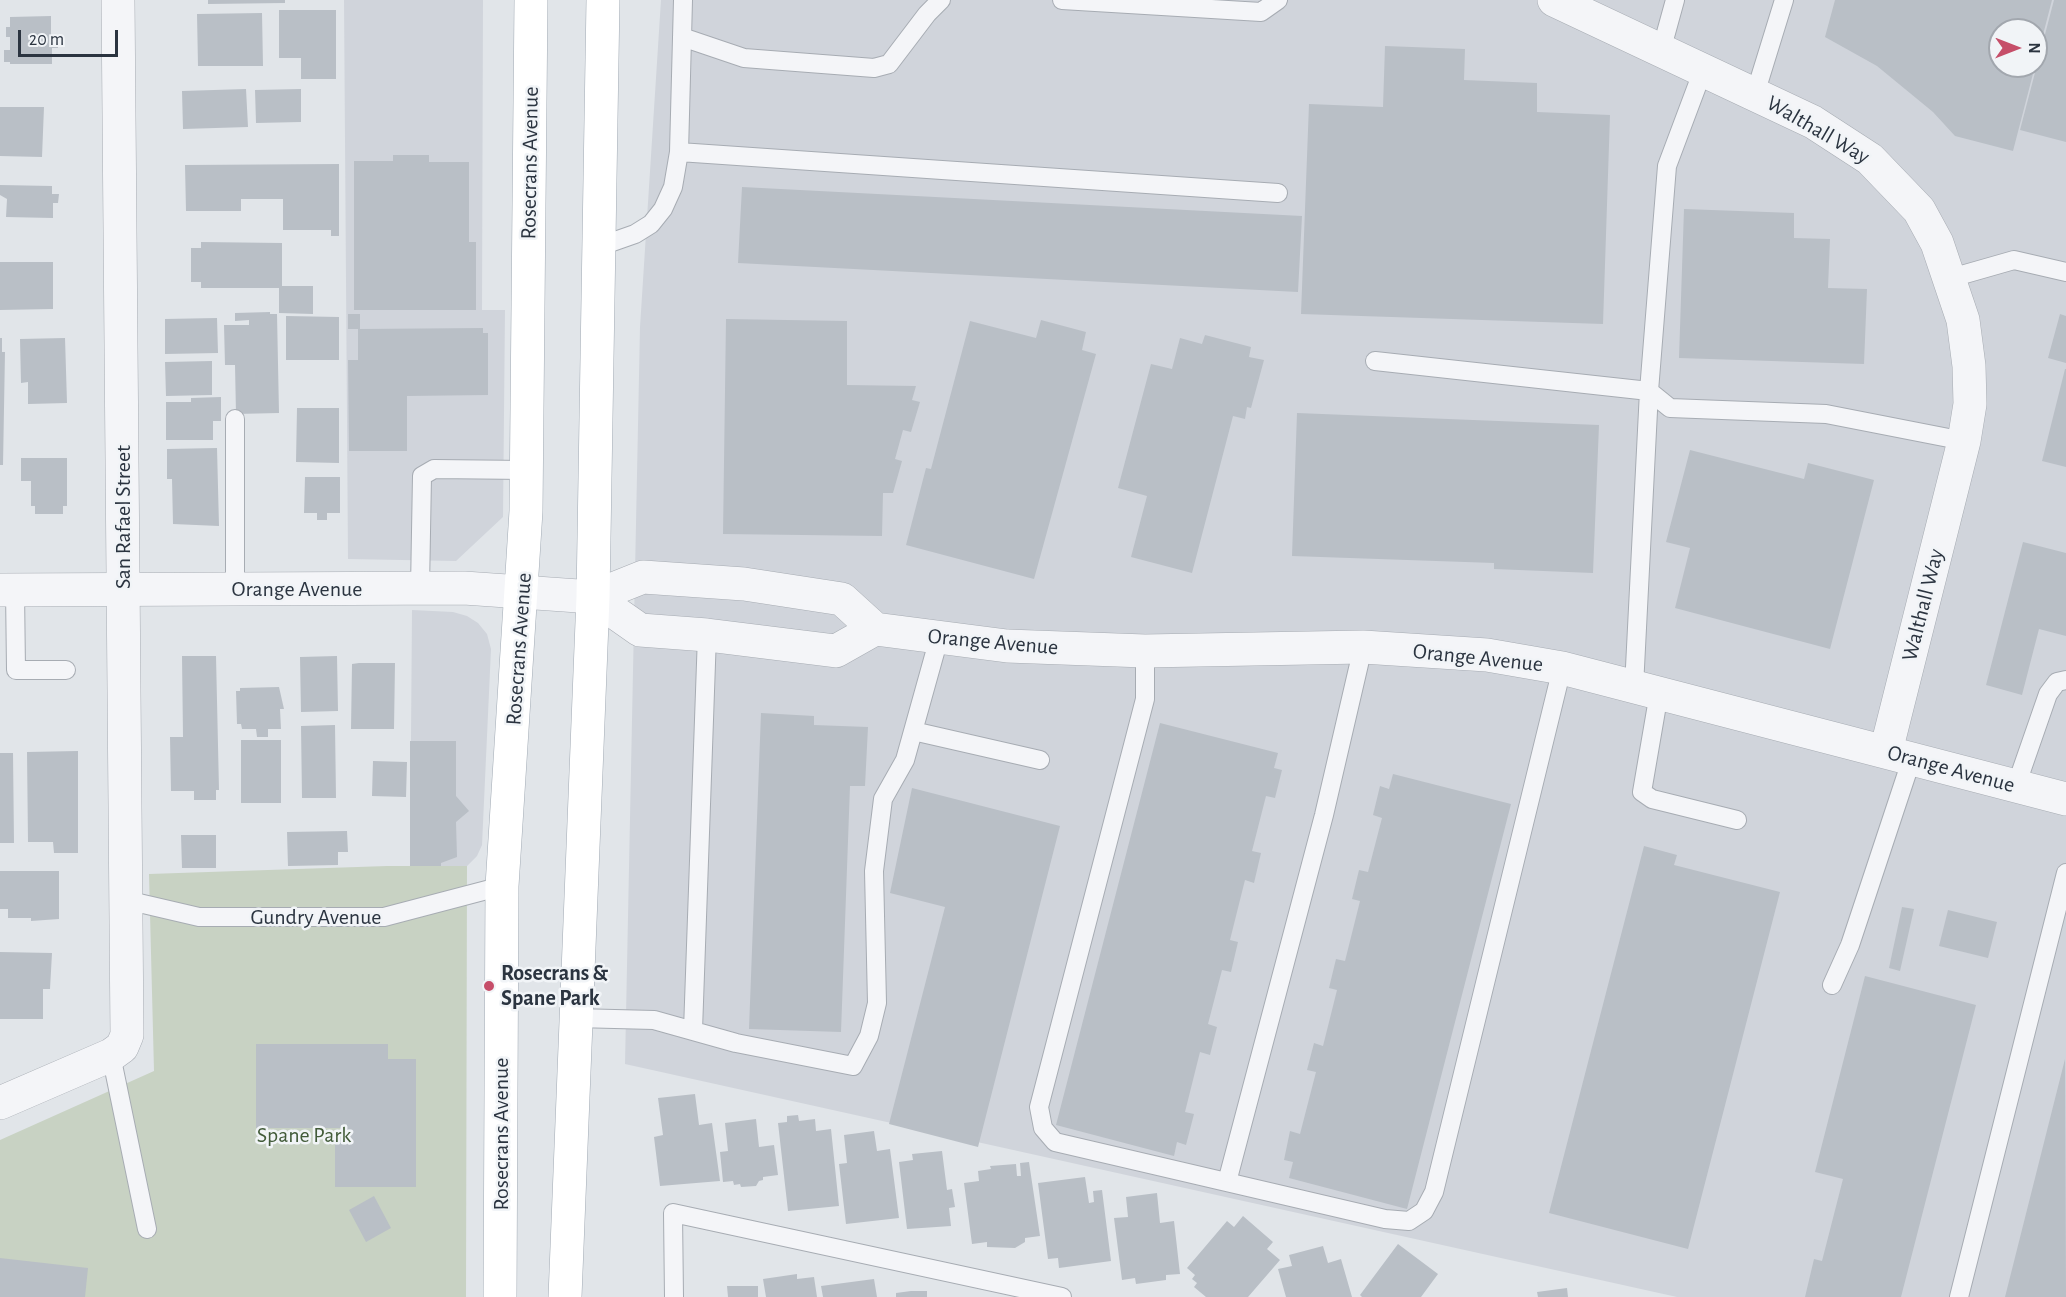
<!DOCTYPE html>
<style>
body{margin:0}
#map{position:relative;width:2066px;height:1297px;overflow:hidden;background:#e1e5e9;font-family:"Alegreya Sans",sans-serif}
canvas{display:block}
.north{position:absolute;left:1988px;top:18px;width:60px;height:60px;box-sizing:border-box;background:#f1f4f7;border:2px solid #a2a7ae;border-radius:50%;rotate:90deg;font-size:16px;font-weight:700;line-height:24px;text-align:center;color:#2b3440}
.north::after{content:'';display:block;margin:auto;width:21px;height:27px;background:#c64e69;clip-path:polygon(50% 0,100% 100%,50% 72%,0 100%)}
.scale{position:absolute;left:18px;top:30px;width:100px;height:27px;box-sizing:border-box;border:3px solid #2b3440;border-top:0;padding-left:8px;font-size:18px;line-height:21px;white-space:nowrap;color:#2b3440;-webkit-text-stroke:4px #f1f4f7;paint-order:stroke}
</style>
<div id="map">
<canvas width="2066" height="1297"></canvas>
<div class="north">N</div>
<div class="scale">20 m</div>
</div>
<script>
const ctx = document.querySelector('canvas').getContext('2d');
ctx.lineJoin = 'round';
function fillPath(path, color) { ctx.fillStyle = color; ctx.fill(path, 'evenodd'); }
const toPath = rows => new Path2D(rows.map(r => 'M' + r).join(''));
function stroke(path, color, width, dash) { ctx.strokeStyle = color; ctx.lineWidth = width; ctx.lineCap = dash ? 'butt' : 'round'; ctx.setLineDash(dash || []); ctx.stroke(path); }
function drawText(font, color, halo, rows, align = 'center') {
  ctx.font = font + ' "Alegreya Sans",sans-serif'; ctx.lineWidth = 5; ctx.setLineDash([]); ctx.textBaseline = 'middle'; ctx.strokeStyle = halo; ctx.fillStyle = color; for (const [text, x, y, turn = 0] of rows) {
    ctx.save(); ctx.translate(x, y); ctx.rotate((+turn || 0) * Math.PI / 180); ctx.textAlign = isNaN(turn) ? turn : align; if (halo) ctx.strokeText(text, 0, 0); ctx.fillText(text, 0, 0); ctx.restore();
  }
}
const built = toPath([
 [344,0,483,0,482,310,505,310,503,517,456,561,348,559],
 [661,0,2066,0,2066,1297,1677,1297,625,1064,640,327],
 [2000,30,2036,30,2036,66,2000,66],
 [412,610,453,612,467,616,478,623,487,634,491,649,482,845,477,856,467,866,410,866]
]);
const green = toPath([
 [387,866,467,866,466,1297,0,1297,0,1140,154,1071,149,874]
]);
const building = toPath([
 [208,0,285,0,285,3,208,4],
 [1835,0,2052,0,2037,58,2036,30,2000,30,2000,66,2035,66,2013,151,1955,136,1933,112,1877,66,1825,37],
 [2054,0,2066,0,2066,142,2020,130],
 [279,10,336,10,336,79,301,79,301,58,279,58],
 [262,13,263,66,198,66,197,14],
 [51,16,51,38,58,37,58,48,52,48,52,64,10,64,10,62,4,62,4,50,10,50,10,37,6,37,6,27,10,27,10,17],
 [1385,46,1465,49,1464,80,1537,83,1537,112,1610,115,1603,324,1301,314,1309,104,1383,107],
 [246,89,248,127,183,129,182,91],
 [301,89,301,122,256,123,255,90],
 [0,107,44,107,42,157,0,156],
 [393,155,429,155,429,162,469,162,469,242,476,242,476,310,354,310,354,161,393,161],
 [339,164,339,236,331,236,331,230,283,230,283,199,241,199,241,211,186,211,185,165],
 [0,185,52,186,52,194,59,194,58,203,53,203,53,218,6,217,7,199,0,195],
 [742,187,1302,216,1298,292,738,263],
 [1684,209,1794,213,1794,238,1830,239,1828,288,1867,289,1864,364,1679,358],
 [201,242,282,243,282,286,313,286,313,314,279,313,279,288,201,288,201,282,191,282,191,248,201,248],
 [0,262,53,262,53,309,0,310],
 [270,312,270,314,277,314,279,413,236,414,235,365,225,365,224,325,249,325,249,320,235,321,235,313],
 [348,314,360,314,360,329,483,328,483,333,488,333,488,395,407,396,407,451,349,451,348,360,358,360,358,329,348,329],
 [2060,314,2066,316,2066,363,2048,358],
 [286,316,339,317,339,360,286,360],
 [217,318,218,353,165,354,165,319],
 [726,319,847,321,847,385,916,386,912,400,920,402,911,432,903,430,895,459,902,461,893,493,883,493,882,536,723,534],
 [1041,320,1086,332,1082,350,1096,354,1034,579,906,545,926,468,931,469,970,321,1036,338],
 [1205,335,1251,347,1249,357,1264,360,1251,408,1247,407,1245,419,1233,416,1192,573,1131,557,1147,496,1118,488,1151,364,1172,369,1180,338,1202,344],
 [0,338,2,338,2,352,5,352,3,465,0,465],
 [65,338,67,403,28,404,28,382,21,383,20,339],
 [212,361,212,395,166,396,165,362],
 [2065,369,2066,369,2066,467,2042,461],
 [221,397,221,421,213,421,213,440,166,440,166,402,191,402,191,398],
 [297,408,339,408,339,463,296,462],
 [1297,413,1599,425,1593,573,1494,569,1494,563,1292,556],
 [217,448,219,526,173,524,172,479,167,479,167,449],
 [1690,450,1804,479,1808,463,1874,480,1830,649,1675,608,1690,548,1666,542],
 [21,458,67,458,67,506,63,506,63,514,35,514,35,506,31,506,31,481,21,481],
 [305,477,340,477,340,513,327,513,327,520,317,520,317,513,304,513],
 [2023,542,2066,553,2066,636,2039,629,2022,695,1986,685],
 [182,656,216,656,219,790,216,790,216,800,194,800,194,791,171,791,170,737,183,737],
 [337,656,338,711,301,712,300,657],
 [359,663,395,663,394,729,351,729,352,664],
 [279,687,284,709,280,709,281,729,268,729,268,737,257,737,256,729,242,729,241,724,237,724,236,691,240,691,240,688],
 [761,713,814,716,814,725,868,727,865,786,850,786,841,1032,749,1029],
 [1160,723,1278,753,1274,768,1282,770,1275,798,1266,796,1252,851,1261,853,1254,883,1245,880,1230,940,1238,942,1231,972,1222,970,1208,1024,1217,1027,1210,1055,1200,1052,1185,1112,1194,1114,1186,1145,1177,1142,1174,1156,1056,1125],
 [335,725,336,798,302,798,301,726],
 [241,740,281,740,281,803,241,803],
 [410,741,456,741,456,796,469,811,456,822,457,857,441,863,441,866,410,866],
 [78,751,78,853,54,853,53,842,28,842,27,752],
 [0,753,13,753,14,843,0,843],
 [373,761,407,762,406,797,372,796],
 [1393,774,1511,804,1407,1209,1289,1178,1293,1162,1284,1160,1290,1131,1300,1134,1316,1072,1307,1070,1314,1043,1323,1046,1337,990,1329,988,1336,959,1345,961,1360,901,1352,899,1359,870,1368,872,1382,818,1373,815,1380,786,1389,789],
 [912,788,1060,826,978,1147,889,1124,945,907,890,893],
 [347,831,348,852,338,852,338,865,288,866,287,832],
 [181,835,216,835,216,868,182,868],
 [1644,846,1677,855,1674,865,1780,892,1688,1249,1549,1213],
 [0,871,59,871,59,919,31,921,31,918,8,918,8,909,0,909],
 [1902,907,1914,909,1900,971,1889,968],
 [1948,910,1997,922,1988,958,1939,946],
 [0,952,52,953,50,989,43,989,43,1019,0,1019],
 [1865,976,1976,1005,1901,1297,1805,1297,1814,1259,1822,1261,1843,1179,1815,1172],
 [256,1044,388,1044,388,1059,416,1059,416,1187,335,1187,335,1140,343,1140,343,1128,256,1128],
 [2065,1059,2066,1297,2005,1297],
 [695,1094,699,1125,712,1123,720,1181,660,1186,654,1137,663,1135,658,1098],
 [798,1115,799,1121,815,1119,816,1131,831,1129,839,1206,788,1211,778,1123,787,1122,787,1116],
 [756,1119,759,1147,774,1145,778,1175,763,1177,763,1180,759,1181,756,1186,741,1187,740,1184,734,1185,733,1181,723,1182,720,1152,728,1151,725,1123],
 [874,1131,877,1151,890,1149,899,1218,846,1224,839,1164,847,1163,844,1135],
 [942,1151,947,1190,952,1189,955,1207,949,1208,951,1226,907,1229,899,1162,913,1160,912,1154],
 [1029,1162,1040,1236,1025,1238,1025,1242,1015,1248,987,1247,987,1242,972,1244,964,1183,979,1181,978,1171,991,1169,990,1166,1016,1164,1017,1176,1021,1176,1020,1163],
 [1085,1177,1089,1203,1094,1202,1093,1191,1102,1190,1111,1261,1059,1268,1058,1258,1048,1259,1038,1183],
 [1157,1193,1160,1223,1174,1221,1180,1274,1166,1275,1166,1280,1136,1284,1135,1278,1122,1280,1114,1218,1128,1217,1126,1197],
 [374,1196,391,1228,366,1242,349,1210],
 [1243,1216,1273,1242,1267,1249,1280,1260,1248,1297,1206,1297,1194,1287,1197,1283,1192,1279,1195,1275,1187,1268,1227,1221,1234,1227],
 [1398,1244,1438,1274,1421,1297,1362,1297,1360,1295],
 [1323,1246,1328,1263,1341,1259,1352,1297,1286,1297,1278,1269,1292,1266,1289,1255],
 [0,1258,88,1268,85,1297,0,1297],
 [797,1274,797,1279,814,1277,817,1297,766,1297,763,1279],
 [874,1279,877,1297,823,1297,821,1286],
 [727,1286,758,1286,758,1297,728,1297],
 [1567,1288,1568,1297,1538,1297,1537,1292],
 [911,1291,927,1291,927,1297,896,1297,896,1293]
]);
const service = toPath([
 [1062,0,1195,8,1195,0],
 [1195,8,1261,12,1278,0],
 [682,37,744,58,874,68,889,64,927,14,941,0],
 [1661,51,1675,0],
 [1755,94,1784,0],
 [679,152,1278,193],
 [598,247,635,234,651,224,663,209,673,187,679,152,683,0],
 [1951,278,2014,260,2066,272],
 [1375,361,1649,391,1667,166,1703,70],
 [1649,391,1670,408,1826,414,1964,441],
 [235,419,235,589],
 [420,588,422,476,434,469,526,470],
 [15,590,16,670,66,670],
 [1145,651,1145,699,1039,1107,1043,1128,1055,1142,1385,1219,1409,1221,1424,1211,1434,1192,1562,668],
 [1634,687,1649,391],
 [1659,693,1642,792,1652,799,1737,820],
 [913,731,1040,760],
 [2016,786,2048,694,2057,682,2066,680],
 [126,900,199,917,384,917,502,886],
 [1832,985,1850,945,1912,758],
 [575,1018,654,1020,736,1043,853,1066,869,1036,877,1003,874,871,883,799,905,760,939,638],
 [693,1030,707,635],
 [111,1055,147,1229],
 [1227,1182,1324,815,1363,647],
 [674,1297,673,1213,1062,1297],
 [1959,1297,2066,873]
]);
const minor = toPath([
 [1554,0,1813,122,1870,159,1919,210,1937,243,1963,320,1969,366,1970,404,1964,441,1886,751],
 [0,1103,111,1055,122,1047,127,1035,118,0]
]);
const tertiary = toPath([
 [0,590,464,588,593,597,643,577,744,584,842,599,875,629,1007,646,1145,651,1363,647,1487,655,1562,668,2066,799],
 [593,597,640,630,707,635,836,651,875,629]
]);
const primary = toPath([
 [500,1297,502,886,526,511,531,0],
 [565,1297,593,597,603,0]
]);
const markers = [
 [489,986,6,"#c64e69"]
];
const streetNames = [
 ["Walthall Way",1818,130,30],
 ["Rosecrans Avenue",530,163,-89],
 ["San Rafael Street",123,517,-90],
 ["Orange Avenue",297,589],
 ["Walthall Way",1923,605,-76],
 ["Orange Avenue",993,642,5],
 ["Rosecrans Avenue",519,649,-86],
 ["Orange Avenue",1478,658,6],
 ["Orange Avenue",1951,769,15],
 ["Gundry Avenue",316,917],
 ["Rosecrans Avenue",501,1134,-90]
];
const poiNames = [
 ["Rosecrans &",501,973],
 ["Spane Park",501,998]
];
const parkNames = [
 ["Spane Park",304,1135]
];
fillPath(built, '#d0d4db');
fillPath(green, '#c8d2c3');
fillPath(building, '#b9bfc6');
stroke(service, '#a7acb3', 20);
stroke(minor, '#a7acb3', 34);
stroke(tertiary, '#a7acb3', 34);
stroke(primary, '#a1aab4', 34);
stroke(service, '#f4f5f8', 18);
stroke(minor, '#f4f5f8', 33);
stroke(tertiary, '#f4f5f8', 33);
stroke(primary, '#fff', 33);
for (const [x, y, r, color] of markers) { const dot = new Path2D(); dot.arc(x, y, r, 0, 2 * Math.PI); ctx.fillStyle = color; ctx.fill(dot); stroke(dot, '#f1f4f7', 2); }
drawText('22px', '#2b3440', '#f1f4f7', streetNames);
drawText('bold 22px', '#2b3440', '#f1f4f7', poiNames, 'left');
drawText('22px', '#425b39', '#f1f4f7', parkNames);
</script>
